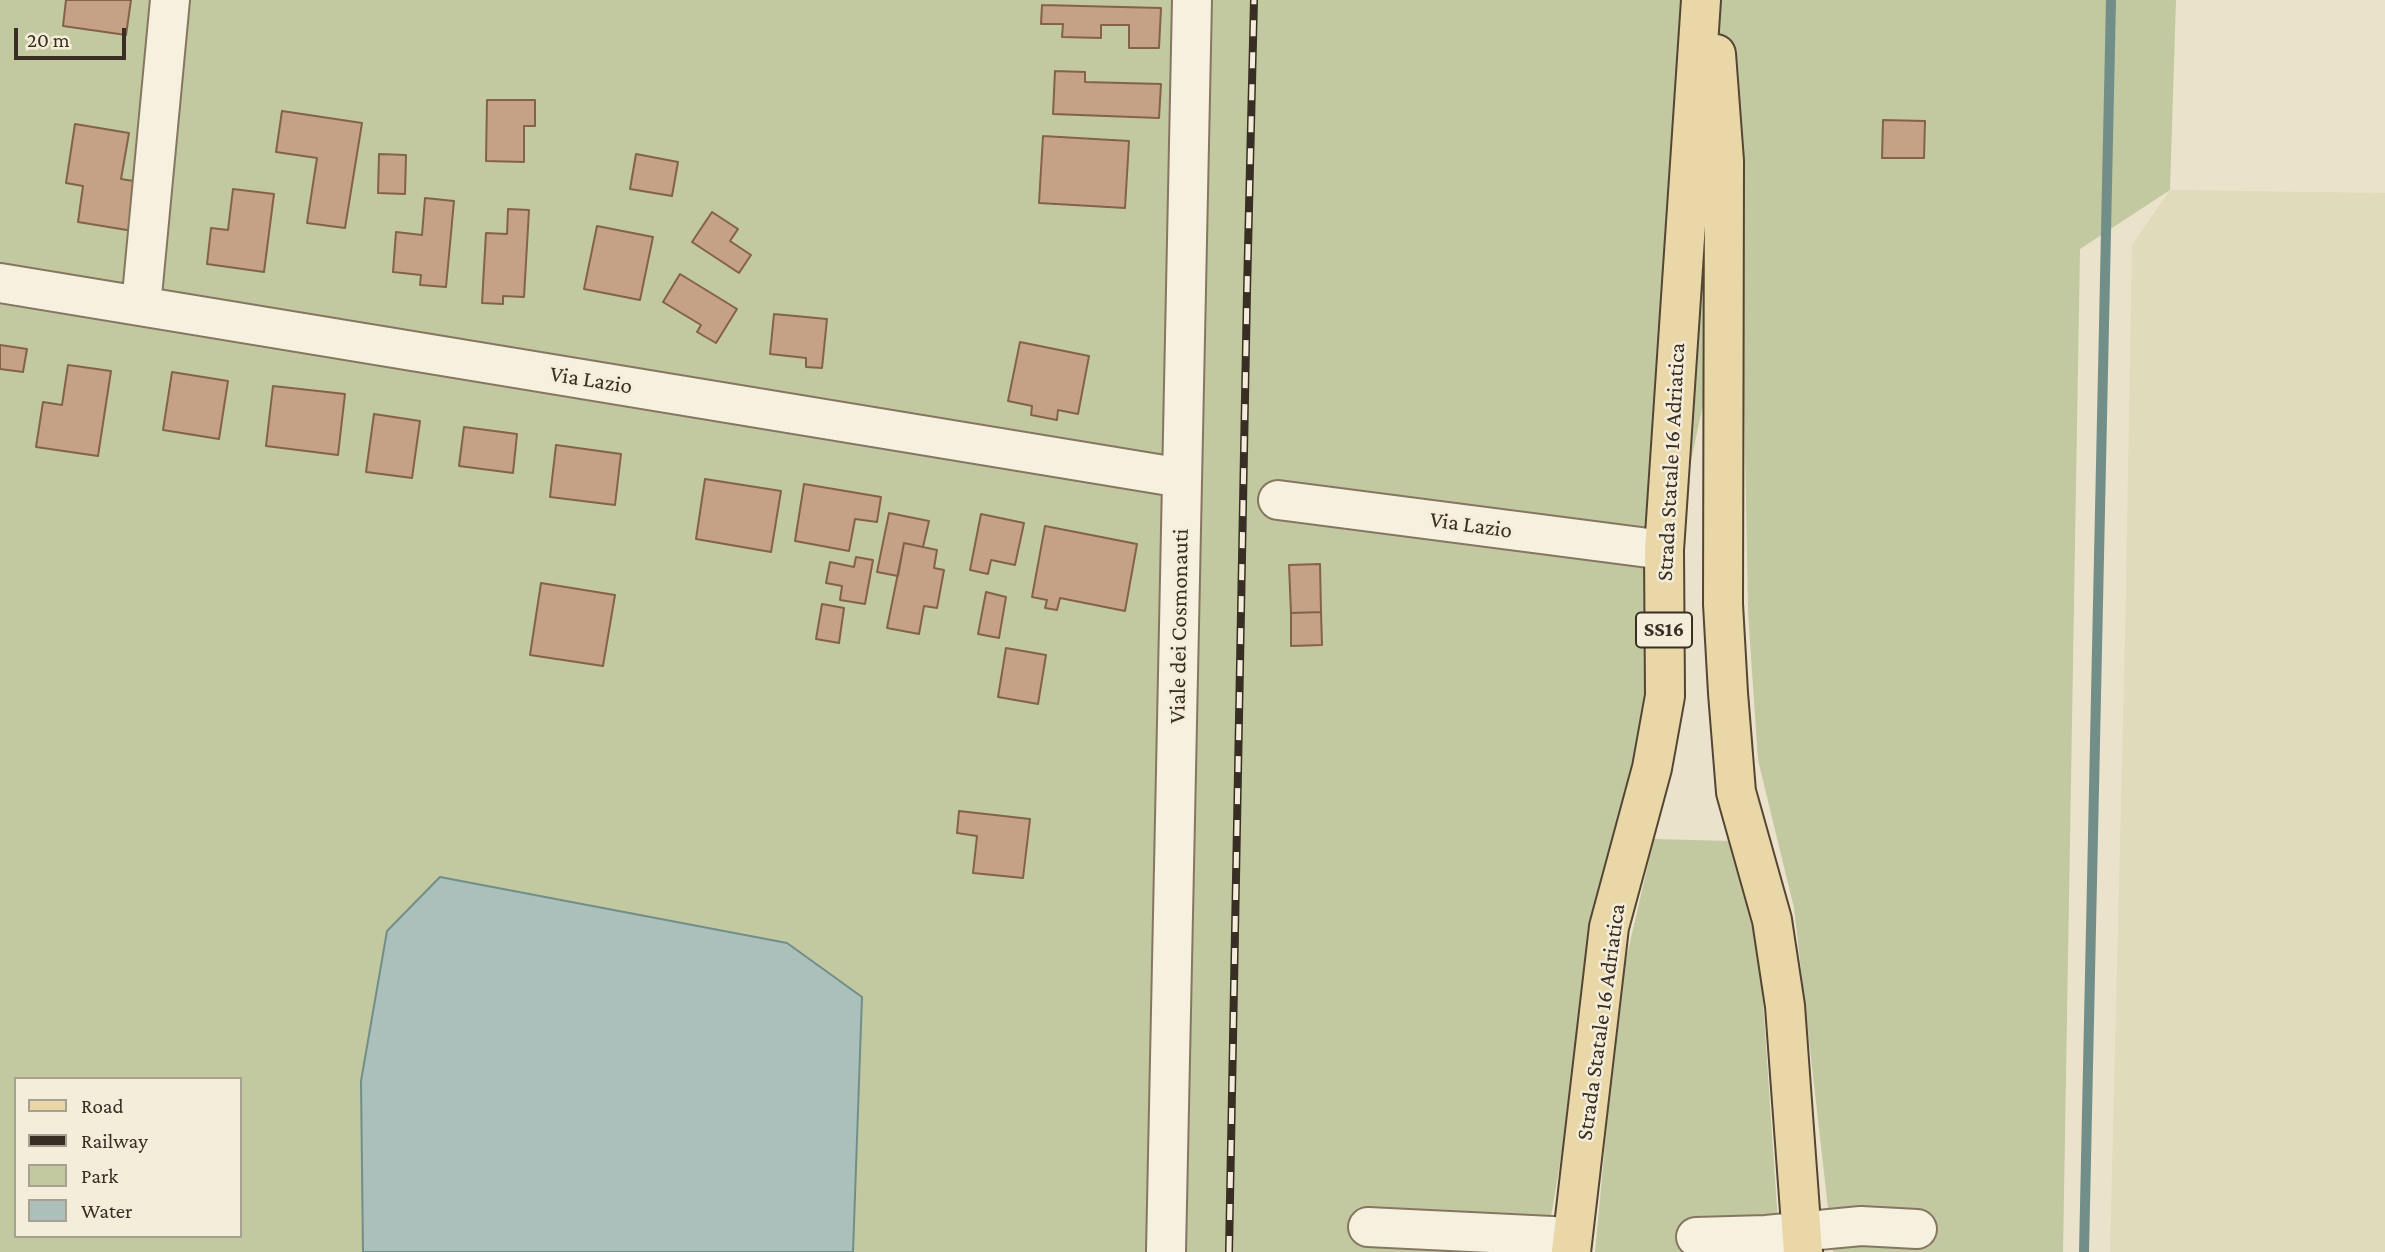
<!DOCTYPE html>
<style>
body{margin:0}
#map{position:relative;width:2385px;height:1252px;overflow:hidden;background:#ebe2cb;font-family:"Crimson Pro",serif}
canvas{display:block}
.legend{position:absolute;left:14px;top:1077px;width:228px;height:161px;box-sizing:border-box;background:#f3edda;border:2px solid #a8a191;margin:0;padding:9px 12px;list-style:none;font-size:21px;color:#382e23}
.legend li{display:flex;align-items:center;gap:14px;height:35px}
.legend b{width:35px;border:2px solid #a8a191}
.scale{position:absolute;left:14px;top:28px;width:112px;height:32px;box-sizing:border-box;border:4px solid #382e23;border-top:0;padding-left:9px;font-size:21px;line-height:24px;white-space:nowrap;color:#382e23;-webkit-text-stroke:5px #f3edda;paint-order:stroke}
</style>
<div id="map">
<canvas width="2385" height="1252"></canvas>
<ul class="legend">
<li><b style="height:9px;background:#e9d7a8"></b>Road</li>
<li><b style="height:9px;background:#382e23"></b>Railway</li>
<li><b style="height:19px;background:#c2c8a0"></b>Park</li>
<li><b style="height:19px;background:#abc0bb"></b>Water</li>
</ul>
<div class="scale">20 m</div>
</div>
<script>
const ctx = document.querySelector('canvas').getContext('2d');
ctx.lineJoin = 'round';
function fillPath(path, color) { ctx.fillStyle = color; ctx.fill(path, 'evenodd'); }
const toPath = rows => new Path2D(rows.map(r => 'M' + r).join(''));
function stroke(path, color, width, dash) { ctx.strokeStyle = color; ctx.lineWidth = width; ctx.lineCap = dash ? 'butt' : 'round'; ctx.setLineDash(dash || []); ctx.stroke(path); }
function drawText(font, color, halo, rows, align = 'center') {
  ctx.font = font + ' "Crimson Pro",serif'; ctx.lineWidth = 5; ctx.setLineDash([]); ctx.textBaseline = 'middle'; ctx.strokeStyle = halo; ctx.fillStyle = color; for (const [text, x, y, turn = 0] of rows) {
    ctx.save(); ctx.translate(x, y); ctx.rotate((+turn || 0) * Math.PI / 180); ctx.textAlign = isNaN(turn) ? turn : align; if (halo) ctx.strokeText(text, 0, 0); ctx.fillText(text, 0, 0); ctx.restore();
  }
}
const farmland = toPath([
 [2170,190,2385,193,2385,1252,2110,1252,2125,639,2132,245]
]);
const green = toPath([
 [0,0,2176,0,2170,190,2080,249,2063,1252,1833,1252,1794,908,1758,760,1748,612,1741,227,1648,662,1644,723,1593,918,1565,1134,1545,1252,0,1252],
 [16,1079,240,1079,240,1236,16,1236],
 [1654,839,1729,841,1760,957,1780,1252,1595,1252,1620,985]
]);
const water = toPath([
 [440,877,787,943,862,997,853,1252,363,1252,361,1081,387,931,440,877]
]);
const stream = toPath([
 [2084,1252,2111,0]
]);
const building = toPath([
 [66,0,131,0,126,35,63,26,66,0],
 [1042,5,1161,8,1159,48,1129,48,1129,25,1101,25,1101,38,1062,37,1063,24,1041,24,1042,5],
 [1055,71,1085,72,1085,82,1161,84,1159,118,1053,114,1055,71],
 [487,100,535,100,535,126,524,126,524,162,486,161,487,100],
 [282,111,362,123,345,228,307,223,317,158,276,152,282,111],
 [1883,120,1925,121,1924,158,1882,158,1883,120],
 [75,124,129,133,121,179,140,182,133,231,78,222,83,186,66,183,75,124],
 [1043,136,1129,141,1125,208,1039,203,1043,136],
 [379,154,406,155,405,194,378,193,379,154],
 [636,154,678,162,672,196,630,189,636,154],
 [233,189,274,194,264,272,207,264,211,228,228,230,233,189],
 [425,198,454,201,446,287,420,285,421,275,393,272,396,232,422,235,425,198],
 [508,209,529,210,524,297,503,296,503,304,482,303,486,233,507,234,508,209],
 [712,212,738,229,730,241,751,255,739,273,692,242,712,212],
 [597,226,653,237,640,300,584,289,597,226],
 [680,274,737,309,716,343,697,332,701,325,663,302,680,274],
 [774,314,827,319,822,368,806,367,806,358,770,354,774,314],
 [1020,342,1089,356,1078,414,1058,410,1057,420,1031,415,1032,406,1008,401,1020,342],
 [0,345,27,349,23,372,0,369,0,345],
 [68,365,111,371,98,456,36,447,43,402,62,405,68,365],
 [172,372,228,381,219,439,163,430,172,372],
 [273,386,345,394,338,455,266,446,273,386],
 [374,414,420,421,412,478,366,472,374,414],
 [464,427,517,434,513,473,459,466,464,427],
 [556,445,621,454,615,505,550,497,556,445],
 [705,479,781,491,771,552,696,539,705,479],
 [804,484,881,497,877,522,855,519,849,551,795,541,804,484],
 [889,513,929,521,923,547,904,543,898,576,877,572,889,513],
 [981,514,1024,523,1015,565,991,560,988,574,970,570,981,514],
 [1045,526,1137,544,1125,611,1060,598,1057,610,1045,608,1047,600,1032,597,1045,526],
 [904,543,937,550,934,568,944,570,937,608,924,606,919,634,887,628,904,543],
 [856,557,873,560,865,604,840,600,842,586,826,583,830,562,854,567,856,557],
 [1320,564,1321,612,1291,613,1289,565,1320,564],
 [541,583,615,595,603,666,530,655,541,583],
 [986,592,1006,597,999,638,978,634,986,592],
 [822,604,844,608,839,643,816,639,822,604],
 [1321,612,1322,645,1291,646,1291,613,1321,612],
 [1006,648,1046,655,1038,704,998,697,1006,648],
 [959,811,1030,819,1023,878,973,873,977,836,957,833,959,811]
]);
const minor = toPath([
 [0,283,1182,478],
 [141,306,170,0],
 [1278,500,1664,550],
 [1368,1227,1572,1237],
 [1696,1237,1766,1235,1861,1226,1917,1229],
 [1166,1252,1192,0]
]);
const major = toPath([
 [1716,54,1724,161,1723,604,1728,693,1736,792,1772,920,1785,1006,1803,1252],
 [1571,1252,1609,927,1652,768,1665,696,1664,550,1701,0]
]);
const rail = toPath([
 [1229,1252,1247,291,1254,0]
]);
const shields = [
 [1664,630,56]
];
const shieldNames = [
 ["SS16",1664,630]
];
const streetNames = [
 ["Via Lazio",591,380,9],
 ["Strada Statale 16 Adriatica",1671,462,-87],
 ["Via Lazio",1471,525,8],
 ["Viale dei Cosmonauti",1179,626,-89],
 ["Strada Statale 16 Adriatica",1601,1022,-82]
];
fillPath(farmland, '#e0dbba');
fillPath(green, '#c2c8a0');
fillPath(water, '#abc0bb');
stroke(water, '#728e88', 2);
stroke(stream, '#728e88', 10);
fillPath(building, '#c5a285');
stroke(building, '#836249', 2);
stroke(minor, '#867661', 42);
stroke(major, '#554534', 42);
stroke(minor, '#f6f0de', 38);
stroke(major, '#e9d7a8', 38);
stroke(rail, '#382e23', 8);
stroke(rail, '#f3edda', 5, [16]);
for (const [x, y, w] of shields) { const box = new Path2D(); box.roundRect(x - w / 2, y - 17.5, w, 35, 5); ctx.fillStyle = '#f3edda'; ctx.fill(box); stroke(box, '#382e23', 2); }
drawText('bold 21px', '#382e23', null, shieldNames);
drawText('23px', '#382e23', '#f3edda', streetNames);
</script>
